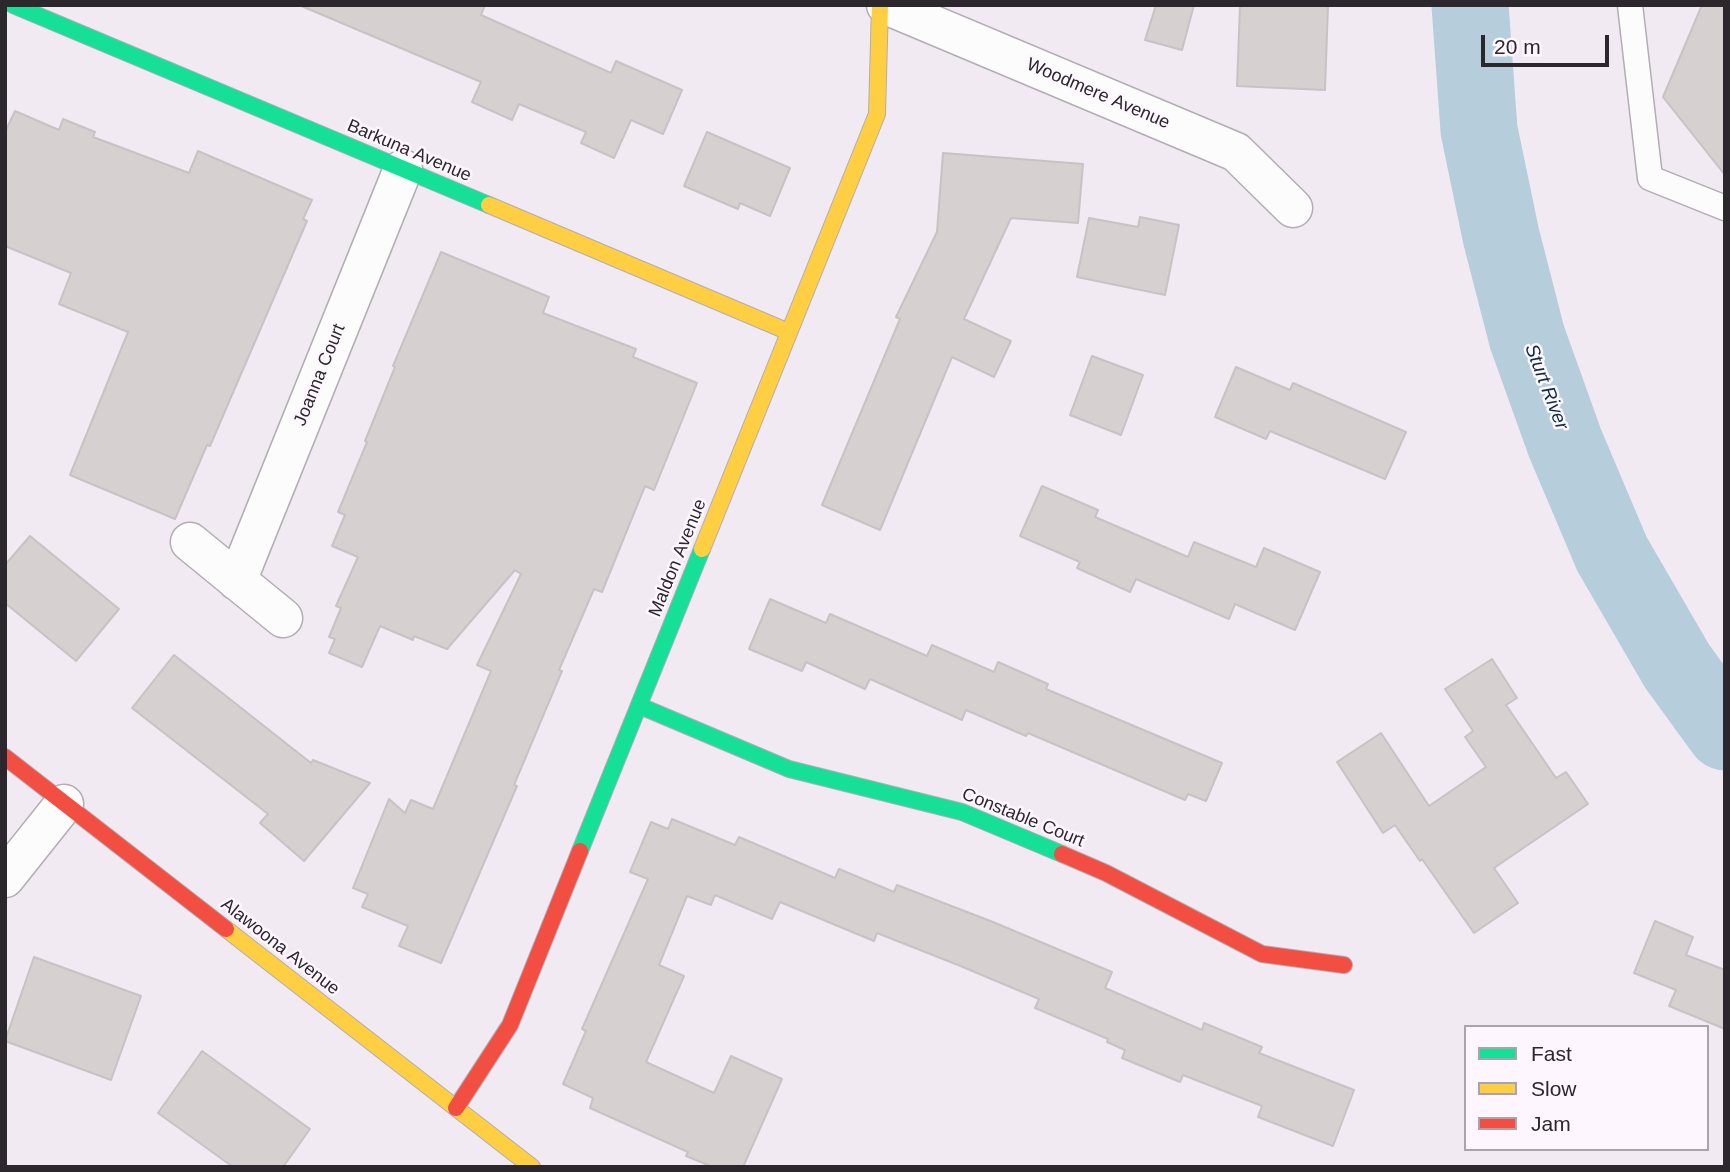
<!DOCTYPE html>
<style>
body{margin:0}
#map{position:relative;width:1730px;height:1172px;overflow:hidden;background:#f1eaf2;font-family:Helvetica,sans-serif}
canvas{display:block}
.frame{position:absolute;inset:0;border:7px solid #2b272c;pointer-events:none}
.legend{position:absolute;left:1464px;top:1025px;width:245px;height:126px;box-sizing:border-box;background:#fdf6ff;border:2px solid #a9a3ab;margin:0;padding:9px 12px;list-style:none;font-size:21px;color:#2b272c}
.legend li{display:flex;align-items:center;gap:14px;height:35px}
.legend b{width:35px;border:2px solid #a9a3ab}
.scale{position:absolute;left:1481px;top:35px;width:128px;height:32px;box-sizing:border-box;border:4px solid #2b272c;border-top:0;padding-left:9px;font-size:21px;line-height:24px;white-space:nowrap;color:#2b272c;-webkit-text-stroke:5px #fdf6ff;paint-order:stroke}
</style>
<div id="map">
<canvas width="1730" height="1172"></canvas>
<div class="frame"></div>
<ul class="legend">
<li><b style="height:9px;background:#16e098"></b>Fast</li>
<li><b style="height:9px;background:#ffcf43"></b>Slow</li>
<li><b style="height:9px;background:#f24e42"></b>Jam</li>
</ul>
<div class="scale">20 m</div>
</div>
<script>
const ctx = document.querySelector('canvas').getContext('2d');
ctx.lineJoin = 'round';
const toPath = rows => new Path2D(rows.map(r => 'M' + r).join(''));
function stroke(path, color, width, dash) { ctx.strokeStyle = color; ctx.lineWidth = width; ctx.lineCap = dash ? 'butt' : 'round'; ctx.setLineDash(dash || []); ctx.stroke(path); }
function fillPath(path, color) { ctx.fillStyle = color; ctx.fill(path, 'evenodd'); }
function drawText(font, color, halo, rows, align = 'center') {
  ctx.font = font + ' Helvetica,sans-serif'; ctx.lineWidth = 5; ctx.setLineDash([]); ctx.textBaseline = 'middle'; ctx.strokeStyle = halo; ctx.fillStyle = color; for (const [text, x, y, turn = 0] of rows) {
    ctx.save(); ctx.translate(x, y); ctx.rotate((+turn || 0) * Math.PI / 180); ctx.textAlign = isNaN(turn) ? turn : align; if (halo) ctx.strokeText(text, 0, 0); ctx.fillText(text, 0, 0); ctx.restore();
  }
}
const river = toPath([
 [1470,5,1479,130,1501,236,1527,337,1565,443,1612,554,1677,666,1725,732]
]);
const building = toPath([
 [299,5,485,5,481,15,611,73,616,61,682,90,663,134,631,120,614,158,581,143,586,132,519,104,512,120,472,102,481,82,299,5],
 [1156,5,1194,5,1182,50,1145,40,1156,5],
 [1240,5,1328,5,1325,90,1237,86,1240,5],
 [1702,5,1725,5,1725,175,1663,97,1702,5],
 [15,111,59,130,63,119,95,132,93,137,189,173,198,151,312,200,303,219,307,221,210,446,207,445,175,519,70,475,128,332,59,304,71,273,5,246,5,132,15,111],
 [707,132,790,168,770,216,740,203,738,209,684,186,707,132],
 [943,153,1083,164,1078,223,1011,218,964,319,1011,341,994,377,952,357,880,530,822,505,900,319,896,317,937,232,943,153],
 [1140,217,1179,225,1165,295,1077,277,1089,218,1138,227,1140,217],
 [441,252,549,297,543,313,636,349,633,357,697,383,654,490,645,486,602,592,594,589,559,670,562,671,514,785,517,786,441,963,399,946,408,926,362,907,368,894,353,888,389,799,405,813,411,800,433,809,491,671,477,665,521,574,515,570,447,649,414,636,413,640,380,626,362,667,329,653,335,639,329,637,341,608,336,606,358,557,332,546,345,515,338,512,367,442,365,441,395,367,393,366,441,252],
 [1092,356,1143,375,1121,435,1070,415,1092,356],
 [1236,367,1290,390,1293,383,1406,432,1385,479,1270,431,1266,439,1215,417,1236,367],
 [1042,486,1098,510,1095,517,1188,557,1194,542,1256,567,1264,548,1320,572,1295,630,1235,604,1229,619,1136,579,1130,592,1077,568,1080,562,1020,536,1042,486],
 [30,536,119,609,76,661,5,603,5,565,30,536],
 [770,599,826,623,830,614,927,656,932,645,994,672,998,662,1048,684,1046,689,1222,763,1206,801,1188,794,1185,800,1028,733,1026,736,966,710,962,720,870,679,865,689,806,662,802,671,749,649,770,599],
 [174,655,311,763,313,760,370,783,304,861,260,823,268,814,132,708,174,655],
 [1492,659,1517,698,1506,705,1556,778,1566,772,1588,804,1494,868,1518,903,1474,933,1422,859,1420,861,1395,825,1383,833,1337,762,1381,733,1429,806,1486,767,1465,737,1473,731,1445,689,1492,659],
 [672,819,735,845,739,837,835,878,839,869,894,892,897,885,993,922,1112,972,1105,988,1202,1030,1204,1023,1262,1047,1259,1053,1354,1090,1333,1146,1258,1117,1262,1106,1183,1075,1180,1082,1122,1058,1125,1050,1107,1042,1108,1039,1035,1008,1039,999,958,965,877,933,874,941,780,902,772,919,715,895,711,905,687,896,659,965,684,976,646,1062,714,1093,731,1056,782,1079,743,1167,713,1167,686,1156,688,1152,590,1108,593,1098,563,1084,586,1031,582,1029,648,879,630,872,651,822,668,829,672,819],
 [1655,921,1693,937,1686,955,1725,970,1725,1029,1669,1006,1676,990,1634,973,1655,921],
 [34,957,141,996,111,1080,5,1041,34,957],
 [202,1051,310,1129,283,1167,233,1167,158,1113,202,1051]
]);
const lane = toPath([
 [1630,5,1650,178,1725,208]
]);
const street = toPath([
 [886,5,1236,152,1293,208],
 [190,542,283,618],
 [237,581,403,169],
 [5,878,64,804]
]);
const fast = toPath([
 [13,5,489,205],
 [640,706,789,769,962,812,1062,854],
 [580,851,702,549]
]);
const slow = toPath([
 [489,205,789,332],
 [702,549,877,114,880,5],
 [226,929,532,1167]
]);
const jam = toPath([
 [5,757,226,929],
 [1062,854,1106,873,1262,954,1344,965],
 [456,1108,510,1025,580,851]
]);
const streetNames = [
 ["Woodmere Avenue",1098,94,23],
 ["Barkuna Avenue",409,151,23],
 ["Joanna Court",320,375,-68],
 ["Maldon Avenue",678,558,-68],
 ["Constable Court",1023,818,22],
 ["Alawoona Avenue",280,947,38]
];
const waterNames = [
 ["Sturt River",1546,387,69]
];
stroke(river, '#b6cddc', 77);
fillPath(building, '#d6d0d0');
stroke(building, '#c7c2c3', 2);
stroke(lane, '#b2acb3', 27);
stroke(street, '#b2acb3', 41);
stroke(fast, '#b2acb3', 18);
stroke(slow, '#b2acb3', 18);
stroke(jam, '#b2acb3', 18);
stroke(lane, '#fdfcfd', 24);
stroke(street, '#fdfcfd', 38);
stroke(fast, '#16e098', 16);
stroke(slow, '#ffcf43', 16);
stroke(jam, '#f24e42', 16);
drawText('18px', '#2b272c', '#fdf6ff', streetNames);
drawText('italic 19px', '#0d2e3d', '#fdf6ff', waterNames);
</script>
